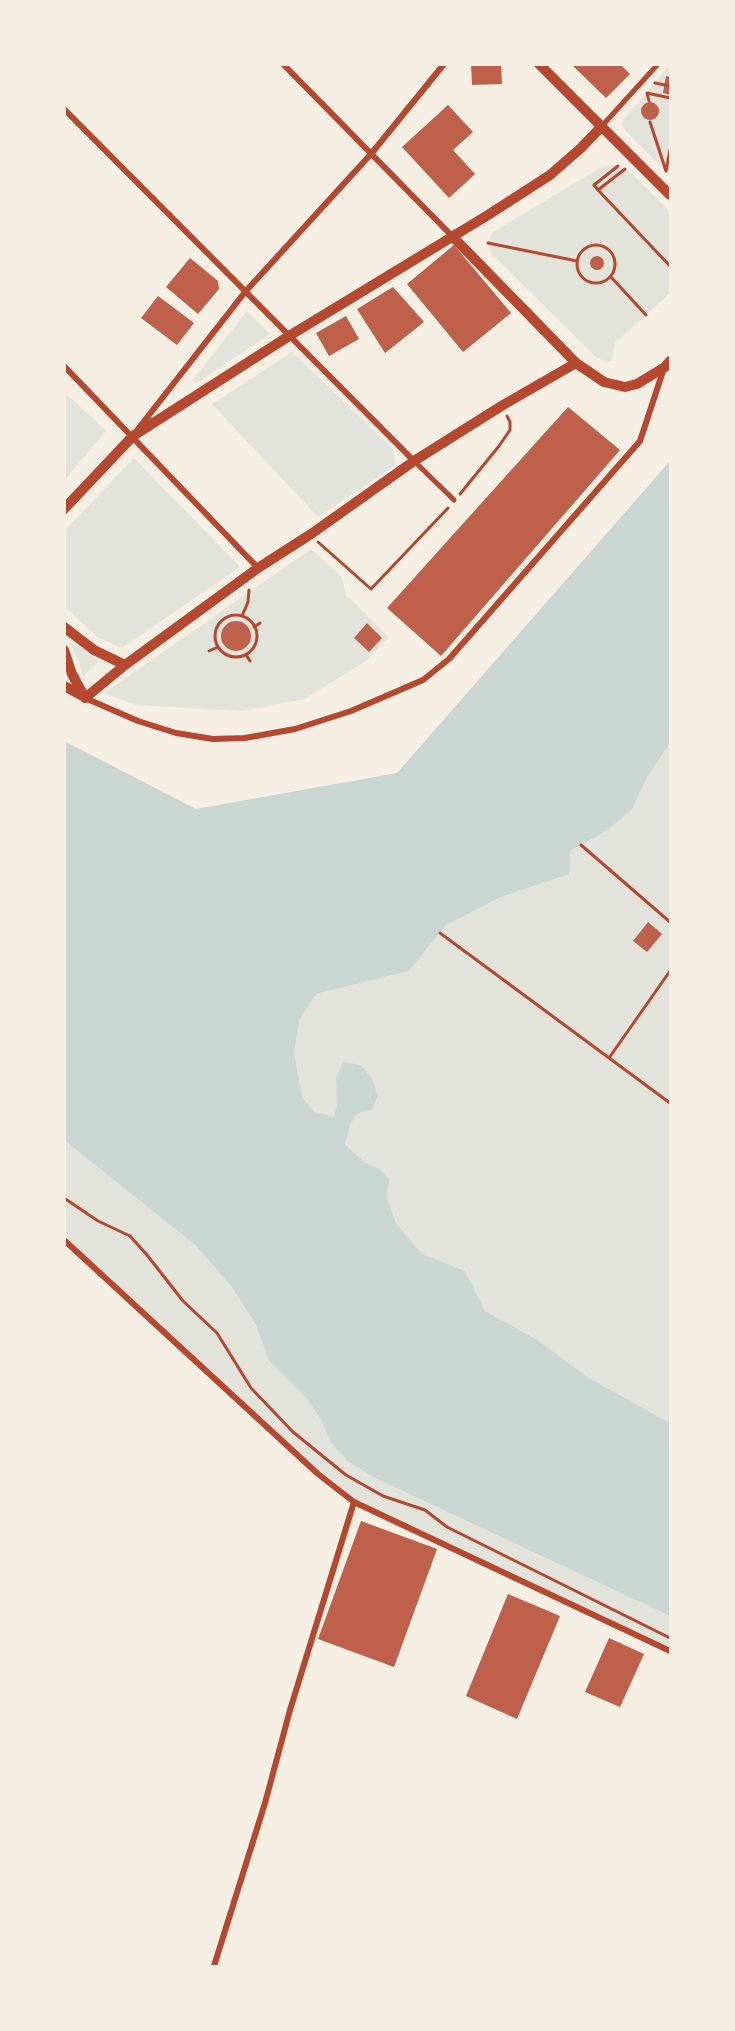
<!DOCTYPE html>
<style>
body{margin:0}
#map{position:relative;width:735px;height:2031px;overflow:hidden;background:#f6efe4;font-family:Commissioner,sans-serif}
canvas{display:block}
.frame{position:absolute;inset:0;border:66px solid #f6efe4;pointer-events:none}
</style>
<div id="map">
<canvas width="735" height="2031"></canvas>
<div class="frame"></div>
</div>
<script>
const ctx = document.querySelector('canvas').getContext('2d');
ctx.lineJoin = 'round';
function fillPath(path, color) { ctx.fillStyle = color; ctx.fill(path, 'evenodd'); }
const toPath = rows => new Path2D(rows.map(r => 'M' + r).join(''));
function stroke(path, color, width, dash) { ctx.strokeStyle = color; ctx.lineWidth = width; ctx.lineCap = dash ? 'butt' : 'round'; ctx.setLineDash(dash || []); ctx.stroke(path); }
const green = toPath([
 [670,65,670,176,625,130,622,124,624,119],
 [612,165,623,167,634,176,670,212,670,293,615,343,612,360,607,362,597,358,491,253,488,243,493,232,600,168],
 [247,311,270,334,197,383,192,381],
 [292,352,393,449,395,466,318,517,212,404],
 [65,393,106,431,65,480,64,393],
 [134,458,240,567,122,648,97,637,65,607,65,530],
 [311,549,342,577,346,595,389,637,366,661,305,699,240,711,136,705,104,693],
 [69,642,92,654,99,662,83,676,79,661],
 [670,743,670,1423,589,1378,536,1339,485,1311,465,1271,422,1254,396,1223,387,1198,389,1179,380,1169,366,1163,345,1145,349,1124,358,1113,372,1110,378,1097,372,1079,337,1078,337,1105,334,1118,314,1112,302,1097,294,1052,300,1019,316,994,409,971,446,925,501,897,568,874,570,851,608,830,632,809,647,777],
 [65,1141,195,1245,232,1287,256,1325,269,1361,306,1398,320,1418,331,1443,375,1478,670,1616,670,1651,354,1502,318,1474,65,1240]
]);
const water = toPath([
 [670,461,670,743,647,777,632,809,608,830,570,851,569,874,501,897,446,925,409,971,316,994,300,1019,294,1052,302,1097,314,1112,334,1117,337,1105,336,1078,343,1062,361,1065,372,1079,378,1096,372,1110,358,1113,350,1124,345,1145,366,1163,380,1169,389,1179,387,1198,396,1223,422,1254,465,1271,485,1311,536,1339,589,1378,670,1423,670,1616,375,1478,348,1461,331,1443,320,1418,306,1398,269,1361,256,1325,232,1287,195,1245,65,1141,64,741,196,809,397,773]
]);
const building = toPath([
 [471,64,501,64,502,84,472,85],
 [571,64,620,64,630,74,606,98],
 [666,76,670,77,670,95,663,93],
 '641 111a9 9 0 1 1 18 0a9 9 0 1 1-18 0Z',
 [448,105,473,132,453,150,475,174,449,198,402,147],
 [454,245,511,313,463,352,407,284],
 '590 263a7 7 0 1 1 14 0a7 7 0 1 1-14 0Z',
 [190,258,218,281,219,289,198,314,166,287],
 [393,287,424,322,385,353,357,309],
 [158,296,194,323,177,345,141,318],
 [346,316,359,339,329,356,316,333],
 [568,407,620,450,441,656,387,608],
 '221 636a15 15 0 1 1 30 0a15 15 0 1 1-30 0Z',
 [367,623,382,638,369,652,354,638],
 [648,922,662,934,647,952,633,941],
 [361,1521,437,1549,394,1667,318,1639],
 [508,1594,560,1616,517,1719,466,1696],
 [609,1638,644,1654,620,1707,585,1692]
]);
const path = toPath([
 [655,83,670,86],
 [649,101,647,93,670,98],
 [650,122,666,171,670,150],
 [625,169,598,190,670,266],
 [598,190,594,185,618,166],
 [488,243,577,261],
 '577 264a19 19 0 1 1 38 0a19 19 0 1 1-38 0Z',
 [611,277,646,315],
 [460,494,499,446,510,430,510,422,507,416],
 [318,542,371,589,448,508],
 '215 636a21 21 0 1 1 42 0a21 21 0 1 1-42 0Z',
 [242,616,248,602,249,590],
 [254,627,260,623],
 [209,651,218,647],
 [246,655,250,661],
 [581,845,670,922],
 [440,933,670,1103],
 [609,1058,670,971],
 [64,1198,98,1221,130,1236,147,1255,183,1301,217,1333,251,1388,293,1432,346,1475,383,1496,425,1510,447,1527,670,1638]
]);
const pedestrian = toPath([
 [601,127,658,64],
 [414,461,454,500]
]);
const minor = toPath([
 [283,64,452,236],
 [64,109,414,461],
 [64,366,258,568],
 [138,429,245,292,371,154,444,64],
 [85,698,138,721,176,733,213,739,245,738,295,729,351,711,423,680,449,659,640,441,664,368],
 [64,1240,318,1474,354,1502,670,1651],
 [214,1966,265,1803,290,1710,354,1502]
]);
const secondary = toPath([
 [539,64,670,195],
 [452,236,576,363,604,382,625,387,637,384,665,367,670,361],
 [64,509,133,436,289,336,488,215,550,175,581,148,601,127],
 [64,627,94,650,125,665],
 [64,650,72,674,85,698],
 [64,686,85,697],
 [85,698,125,665,258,568,311,534,414,461,503,405,576,363]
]);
fillPath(green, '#e2e4dc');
fillPath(water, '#c9d6d2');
fillPath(building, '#bf614a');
stroke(path, '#b5482f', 3);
stroke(pedestrian, '#b5482f', 5);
stroke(minor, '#b5482f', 6);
stroke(secondary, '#b5482f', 10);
</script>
